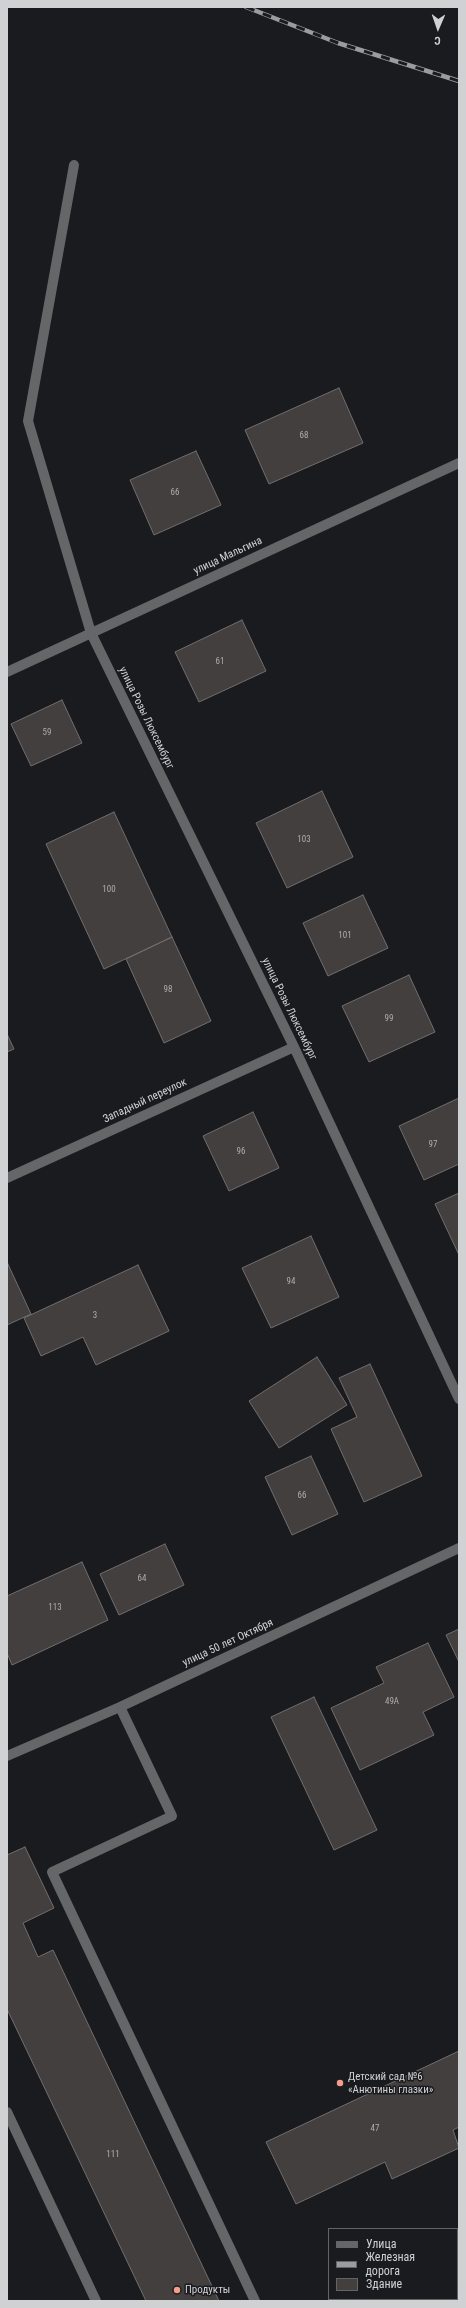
<!DOCTYPE html>
<meta charset="utf-8">
<style>
body{margin:0}
#map{position:relative;width:466px;height:2308px;overflow:hidden;background:#1a1b1e;font-family:"Roboto Condensed",sans-serif}
canvas{display:block}
.frame{position:absolute;inset:0;border:8px solid #d0d1d3;pointer-events:none}
.legend{position:absolute;left:328px;top:2228px;width:130px;height:72px;box-sizing:border-box;background:#1a1b1e;border:1px solid #636466;margin:0;padding:5px 7px;list-style:none;font-size:12px;color:#d0d1d3}
.legend li{display:flex;align-items:center;gap:8px;height:20px}
.legend b{width:20px;border:1px solid #636466}
.north{position:absolute;left:418px;top:8px;width:40px;height:40px;-webkit-text-stroke:3px #1a1b1e;paint-order:stroke;rotate:182deg;font-size:11px;font-weight:700;line-height:16px;text-align:center;color:#d0d1d3}
.north::after{content:'';display:block;margin:auto;width:14px;height:18px;background:#d0d1d3;clip-path:polygon(50% 0,100% 100%,50% 72%,0 100%)}
</style>
<div id="map">
<canvas width="466" height="2308"></canvas>
<div class="frame"></div>
<ul class="legend">
<li><b style="height:5px;background:#656667"></b>Улица</li>
<li><b style="height:5px;background:#9b9c9e"></b>Железная дорога</li>
<li><b style="height:11px;background:#443f3f"></b>Здание</li>
</ul>
<div class="north">С</div>
</div>
<script>
const ctx = document.querySelector('canvas').getContext('2d');
ctx.lineJoin = 'round';
function fillPath(path, color) { ctx.fillStyle = color; ctx.fill(path, 'evenodd'); }
const toPath = rows => new Path2D(rows.map(r => 'M' + r).join(''));
function stroke(path, color, width, dash) { ctx.strokeStyle = color; ctx.lineWidth = width; ctx.lineCap = dash ? 'butt' : 'round'; ctx.setLineDash(dash || []); ctx.stroke(path); }
function drawText(font, color, halo, rows, align = 'center') {
  ctx.font = font + ' "Roboto Condensed",sans-serif'; ctx.lineWidth = 3; ctx.setLineDash([]); ctx.textBaseline = 'middle'; ctx.strokeStyle = halo; ctx.fillStyle = color; for (const [text, x, y, turn = 0] of rows) {
    ctx.save(); ctx.translate(x, y); ctx.rotate((+turn || 0) * Math.PI / 180); ctx.textAlign = isNaN(turn) ? turn : align; if (halo) ctx.strokeText(text, 0, 0); ctx.fillText(text, 0, 0); ctx.restore();
  }
}
const building = toPath([
 [339,388,363,443,269,484,245,430,339,388],
 [196,451,221,505,154,535,130,480,196,451],
 [242,620,266,671,199,702,175,652,242,620],
 [62,700,82,743,31,766,11,724,62,700],
 [322,791,353,857,287,888,256,823,322,791],
 [114,812,172,937,104,969,46,844,114,812],
 [363,895,388,948,328,976,303,923,363,895],
 [172,937,211,1021,164,1043,126,959,172,937],
 [409,975,435,1032,369,1062,342,1006,409,975],
 [7,1034,14,1049,7,1052,7,1034],
 [459,1098,459,1164,424,1180,399,1126,459,1098],
 [253,1112,279,1168,229,1191,203,1136,253,1112],
 [459,1193,459,1255,435,1204,459,1193],
 [311,1236,339,1297,271,1328,242,1268,311,1236],
 [7,1262,31,1314,7,1325,7,1262],
 [138,1265,169,1331,96,1365,83,1337,41,1356,24,1318,138,1265],
 [317,1357,347,1405,279,1448,249,1401,317,1357],
 [370,1364,422,1476,364,1502,331,1429,357,1417,339,1378,370,1364],
 [311,1456,338,1514,292,1535,265,1477,311,1456],
 [165,1544,184,1585,119,1615,100,1574,165,1544],
 [82,1562,108,1620,12,1665,7,1653,7,1596,82,1562],
 [459,1629,459,1662,446,1635,459,1629],
 [428,1643,454,1697,423,1712,434,1735,360,1770,331,1708,384,1683,376,1667,428,1643],
 [314,1697,377,1830,334,1850,271,1717,314,1697],
 [25,1847,54,1908,23,1923,38,1957,53,1950,219,2301,146,2301,7,2009,7,1855,25,1847],
 [459,2051,459,2127,453,2130,459,2148,392,2179,385,2162,296,2204,266,2142,459,2051]
]);
const minor = toPath([
 [74,165,28,421,91,633,294,1047,459,1399],
 [7,672,459,463],
 [7,1178,294,1047],
 [120,1707,172,1816,52,1872,255,2301],
 [7,1756,120,1707,459,1548],
 [7,2112,96,2301]
]);
const rail = toPath([
 [246,7,338,43,459,81]
]);
const markers = [
 [340,2083,4,"#f49d8b"],
 [177,2290,4,"#f49d8b"]
];
const numberNames = [
 ["68",304,436],
 ["66",175,493],
 ["61",220,662],
 ["59",47,733],
 ["103",304,840],
 ["100",109,890],
 ["101",345,936],
 ["98",168,990],
 ["99",389,1019],
 ["97",433,1145],
 ["96",241,1152],
 ["94",291,1282],
 ["3",95,1316],
 ["66",302,1496],
 ["64",142,1579],
 ["113",55,1608],
 ["49А",392,1702],
 ["47",375,2129],
 ["111",113,2155]
];
const streetNames = [
 ["улица Мальгина",228,556,-25],
 ["улица Розы Люксембург",146,718,64],
 ["улица Розы Люксембург",289,1009,64],
 ["Западный переулок",145,1101,-25],
 ["улица 50 лет Октября",228,1643,-25]
];
const poiNames = [
 ["Детский сад №6",348,2077],
 ["«Анютины глазки»",348,2090],
 ["Продукты",185,2290]
];
fillPath(building, '#443f3f');
stroke(building, '#736e6d', 1);
stroke(minor, '#656667', 10);
stroke(rail, '#9b9c9e', 4.5);
stroke(rail, '#1a1b1e', 3, [9]);
for (const [x, y, r, color] of markers) { const dot = new Path2D(); dot.arc(x, y, r, 0, 2 * Math.PI); ctx.fillStyle = color; ctx.fill(dot); stroke(dot, '#1a1b1e', 1.5); }
drawText('9px', '#adacae', null, numberNames);
drawText('11px', '#d0d1d3', '#1a1b1e', streetNames);
drawText('11px', '#d0d1d3', '#1a1b1e', poiNames, 'left');
</script>
